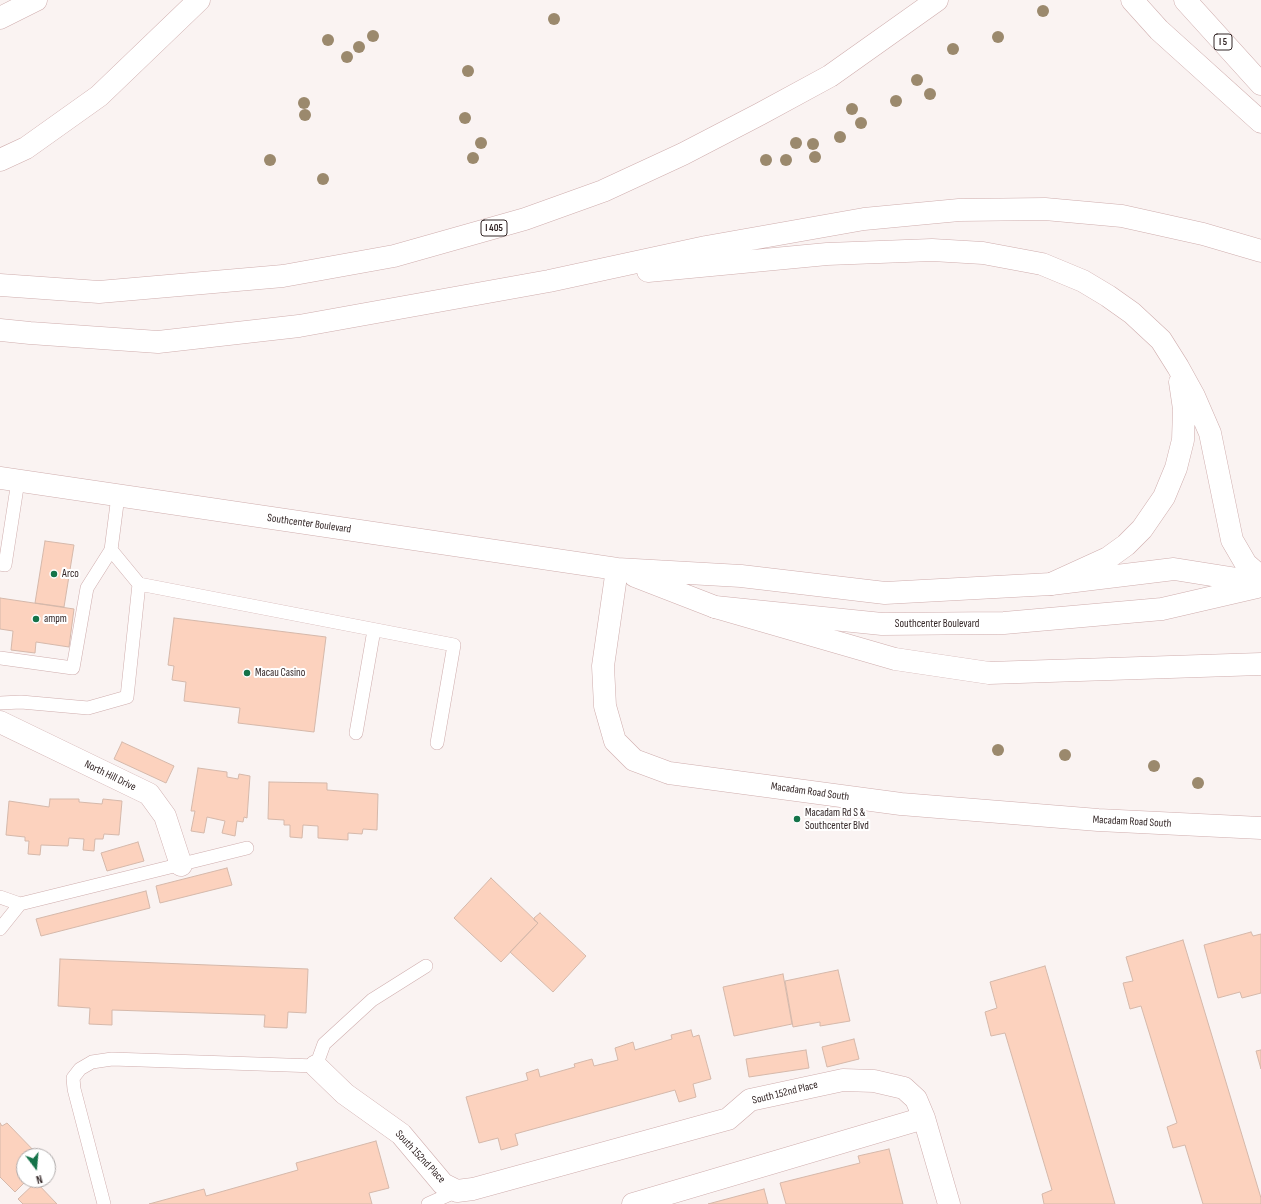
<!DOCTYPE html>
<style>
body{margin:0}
#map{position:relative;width:1261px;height:1204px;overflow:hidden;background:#faf3f2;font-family:"Sofia Sans Condensed",sans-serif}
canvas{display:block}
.north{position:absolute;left:16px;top:1148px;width:40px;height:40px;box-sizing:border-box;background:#fff;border:1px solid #ada8a8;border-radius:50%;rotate:164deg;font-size:11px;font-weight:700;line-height:16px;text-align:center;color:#332626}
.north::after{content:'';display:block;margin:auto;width:14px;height:18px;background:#147349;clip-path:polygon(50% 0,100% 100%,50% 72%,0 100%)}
</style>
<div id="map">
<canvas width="1261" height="1204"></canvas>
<div class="north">N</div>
</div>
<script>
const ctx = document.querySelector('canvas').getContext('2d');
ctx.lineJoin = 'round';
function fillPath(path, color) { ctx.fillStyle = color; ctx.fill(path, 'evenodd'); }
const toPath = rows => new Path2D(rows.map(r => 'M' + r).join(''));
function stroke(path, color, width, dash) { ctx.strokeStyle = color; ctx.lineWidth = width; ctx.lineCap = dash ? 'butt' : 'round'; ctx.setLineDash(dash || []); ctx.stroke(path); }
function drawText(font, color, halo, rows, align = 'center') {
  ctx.font = font + ' "Sofia Sans Condensed",sans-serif'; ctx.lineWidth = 4; ctx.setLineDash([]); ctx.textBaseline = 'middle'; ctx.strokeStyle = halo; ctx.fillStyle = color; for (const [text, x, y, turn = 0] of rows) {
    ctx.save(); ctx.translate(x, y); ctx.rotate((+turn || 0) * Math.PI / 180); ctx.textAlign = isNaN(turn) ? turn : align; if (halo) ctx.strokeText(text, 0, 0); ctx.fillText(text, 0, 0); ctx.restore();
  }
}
const building = toPath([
 [45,541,74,545,64,607,35,603,45,541],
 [0,598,74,609,69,647,36,642,35,653,11,650,13,631,0,629,0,598],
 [174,618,326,637,314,732,238,723,240,708,184,701,186,682,172,680,174,666,168,665,174,618],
 [122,742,174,766,166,783,114,759,122,742],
 [198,768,227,772,227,777,238,779,239,774,250,776,247,818,244,817,243,822,237,821,235,836,222,833,225,821,207,817,204,833,191,831,195,811,191,811,198,768],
 [269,782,327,783,327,790,378,794,377,830,363,829,362,834,348,833,348,840,318,838,318,826,303,825,302,838,290,837,290,825,284,825,284,820,268,819,269,782],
 [50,799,79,799,79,802,102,804,103,799,122,801,119,835,104,834,103,839,95,839,94,851,83,850,84,839,69,838,68,846,41,845,40,855,28,854,29,841,25,841,25,837,6,835,9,801,49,807,50,799],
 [138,842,144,861,107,871,101,853,138,842],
 [227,868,232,885,160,903,156,886,227,868],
 [491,878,538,923,501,962,454,918,491,878],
 [146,891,150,908,41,936,36,919,146,891],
 [540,913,586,956,553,992,510,952,538,923,534,920,534,918,540,913],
 [1251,932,1253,936,1261,934,1261,993,1242,998,1240,992,1218,998,1204,945,1251,932],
 [1183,940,1261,1198,1261,1204,1203,1204,1185,1145,1173,1148,1167,1127,1177,1123,1141,1006,1130,1009,1123,983,1133,981,1126,957,1183,940],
 [60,959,308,969,306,1013,288,1012,287,1028,264,1027,265,1015,112,1010,112,1025,89,1024,90,1008,58,1006,60,959],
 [1045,966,1115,1204,1044,1204,1042,1194,1052,1190,1005,1033,991,1036,985,1012,997,1008,990,982,1045,966],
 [838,970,850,1021,820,1026,820,1022,793,1027,785,981,838,970],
 [783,974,792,1024,734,1036,723,987,783,974],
 [691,1030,693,1037,699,1035,711,1079,693,1084,696,1097,679,1102,675,1090,515,1134,518,1145,501,1150,498,1138,479,1143,466,1097,528,1080,526,1073,538,1069,540,1077,575,1067,574,1064,592,1059,594,1066,618,1060,615,1048,633,1042,635,1050,672,1039,671,1035,691,1030],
 [854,1039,859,1059,827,1067,822,1047,854,1039],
 [806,1050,809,1068,749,1077,746,1059,806,1050],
 [1261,1050,1261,1069,1256,1051,1261,1050],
 [0,1123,2,1126,7,1123,39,1156,24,1156,24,1180,27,1180,15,1192,0,1177,0,1123],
 [376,1141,389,1188,369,1193,372,1204,149,1204,204,1189,206,1196,298,1170,296,1163,376,1141],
 [889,1149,903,1204,786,1204,780,1183,860,1163,858,1156,889,1149],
 [36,1182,57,1204,23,1204,18,1199,36,1182],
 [764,1189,768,1204,708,1204,764,1189]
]);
const lane = toPath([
 [118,496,111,550,139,584],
 [0,564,5,565,18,481],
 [0,658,73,668,87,588,111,550],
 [0,703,21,702,88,708,127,697,139,584,454,645,437,743],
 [356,733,374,630],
 [0,897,20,904,247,848],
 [0,929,20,904],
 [104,1204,74,1089,73,1078,80,1069,92,1062,112,1059,316,1066,324,1044,372,1000,426,966],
 [428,1204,457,1191]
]);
const street = toPath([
 [0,722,149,794,165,816,181,865],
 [316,1066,345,1094,401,1134,443,1184,457,1191,473,1189,728,1119,750,1100,843,1080,874,1081,904,1088,916,1099,924,1118,949,1204],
 [633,1204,924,1118]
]);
const secondary = toPath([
 [0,478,617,569,741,576,885,593,1051,584,1174,569,1261,583],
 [617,569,603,666,605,706,615,741,634,760,669,773,901,804,1098,820,1261,828],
 [635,576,715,607,882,624,1004,623,1162,609,1257,587]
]);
const highway = toPath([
 [1132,0,1159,30,1261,122],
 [1185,0,1261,84],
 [0,18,36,0],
 [0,160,26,148,99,96,199,0],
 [648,271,827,254,932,250,983,253,1042,264,1083,281,1108,296,1132,313,1161,340,1178,367,1194,396,1210,433,1232,540,1246,564,1261,577],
 [0,285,99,292,283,276,394,256,525,219,603,191,683,154,760,114,830,76,937,0],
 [0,330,30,333,158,342,299,326,549,281,706,247,864,219,959,210,1045,209,1122,216,1203,234,1261,251],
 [1051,584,1108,558,1126,545,1142,529,1164,497,1176,468,1183,440,1184,409,1180,382],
 [715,607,895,659,989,673,1261,664]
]);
const trees = [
 [1043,11],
 [554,19],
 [373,36],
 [998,37],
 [328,40],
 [359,47],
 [953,49],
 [347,57],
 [468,71],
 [917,80],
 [930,94],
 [896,101],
 [304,103],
 [852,109],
 [305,115],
 [465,118],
 [861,123],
 [840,137],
 [481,143],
 [796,143],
 [813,144],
 [815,157],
 [473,158],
 [270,160],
 [766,160],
 [786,160],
 [323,179],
 [998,750],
 [1065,755],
 [1154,766],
 [1198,783]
];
const markers = [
 [54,574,4,"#147349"],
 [36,619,4,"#147349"],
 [247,673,4,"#147349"],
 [797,819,4,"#147349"]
];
const shields = [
 [1223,42,18],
 [494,228,26]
];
const shieldNames = [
 ["I 5",1223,42],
 ["I 405",494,228]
];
const streetNames = [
 ["Southcenter Boulevard",309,524,8],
 ["Southcenter Boulevard",937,624],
 ["North Hill Drive",110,776,26],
 ["Macadam Road South",810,792,8],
 ["Macadam Road South",1132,822,3],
 ["South 152nd Place",785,1093,-14],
 ["South 152nd Place",420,1157,47]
];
const poiNames = [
 ["Arco",62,574],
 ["ampm",44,619],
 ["Macau Casino",255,673],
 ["Macadam Rd S &",805,813],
 ["Southcenter Blvd",805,826]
];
fillPath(building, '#fcd2be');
stroke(building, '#d5b8aa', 1);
stroke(lane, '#cfadad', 14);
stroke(street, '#cfadad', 23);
stroke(secondary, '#cfadad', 23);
stroke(highway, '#cfadad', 23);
stroke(lane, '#fff', 13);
stroke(street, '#fff', 22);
stroke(secondary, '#fff', 22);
stroke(highway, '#fff', 22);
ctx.fillStyle = '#9b896d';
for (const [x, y] of trees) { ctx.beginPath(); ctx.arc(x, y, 6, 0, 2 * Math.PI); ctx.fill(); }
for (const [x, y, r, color] of markers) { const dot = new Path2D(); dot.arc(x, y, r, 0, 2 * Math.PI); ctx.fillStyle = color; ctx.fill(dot); stroke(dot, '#fff', 1.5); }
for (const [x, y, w] of shields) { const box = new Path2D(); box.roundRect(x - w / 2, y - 8, w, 16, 3); ctx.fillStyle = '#fff'; ctx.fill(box); stroke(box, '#332626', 1); }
drawText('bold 10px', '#332626', null, shieldNames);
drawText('11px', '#332626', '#fff', streetNames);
drawText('11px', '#332626', '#fff', poiNames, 'left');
</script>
